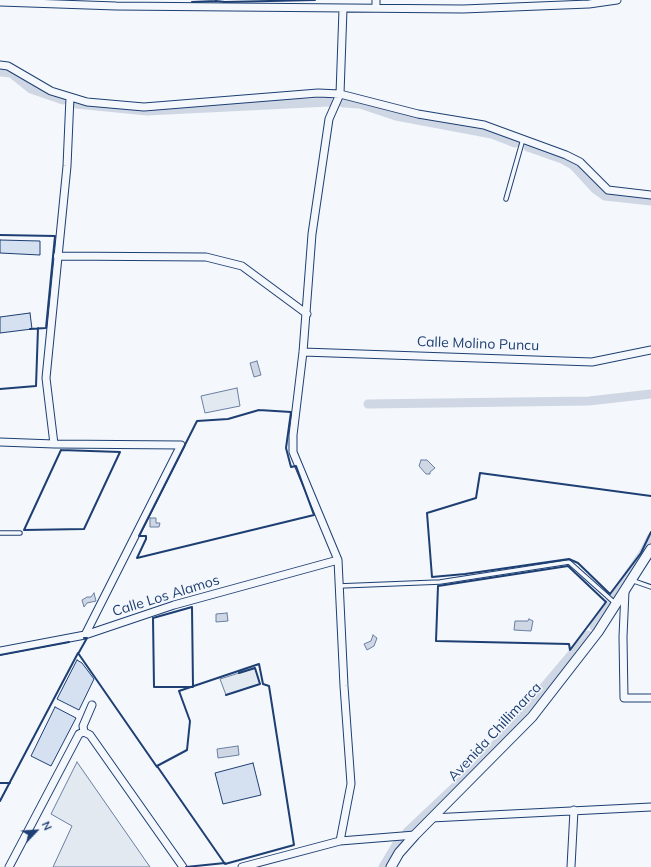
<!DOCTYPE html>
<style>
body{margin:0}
#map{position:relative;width:651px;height:867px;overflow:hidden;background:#f4f7fb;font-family:Mulish,sans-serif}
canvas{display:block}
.north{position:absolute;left:16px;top:811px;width:40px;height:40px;-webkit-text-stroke:3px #f4f7fb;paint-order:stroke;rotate:65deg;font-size:11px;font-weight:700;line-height:16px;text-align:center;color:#1d3f73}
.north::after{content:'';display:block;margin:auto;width:14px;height:18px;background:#1d3f73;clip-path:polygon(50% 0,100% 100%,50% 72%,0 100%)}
</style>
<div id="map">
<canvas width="651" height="867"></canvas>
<div class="north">N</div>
</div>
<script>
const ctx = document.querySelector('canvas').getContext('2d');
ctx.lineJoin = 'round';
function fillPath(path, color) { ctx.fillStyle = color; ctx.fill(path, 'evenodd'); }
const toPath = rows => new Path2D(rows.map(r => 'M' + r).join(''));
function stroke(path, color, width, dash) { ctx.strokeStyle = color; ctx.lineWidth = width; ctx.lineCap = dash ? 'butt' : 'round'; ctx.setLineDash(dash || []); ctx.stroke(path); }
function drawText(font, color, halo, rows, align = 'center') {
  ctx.font = font + ' Mulish,sans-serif'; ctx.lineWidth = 3; ctx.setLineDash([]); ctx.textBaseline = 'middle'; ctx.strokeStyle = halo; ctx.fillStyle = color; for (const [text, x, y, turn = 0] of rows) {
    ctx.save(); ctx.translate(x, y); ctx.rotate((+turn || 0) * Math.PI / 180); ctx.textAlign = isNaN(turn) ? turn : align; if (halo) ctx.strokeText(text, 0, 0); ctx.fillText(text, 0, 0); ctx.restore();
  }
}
const green = toPath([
 [237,388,240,406,205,413,201,396,237,388],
 [255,668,260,684,226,695,220,679,255,668],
 [77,762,150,867,53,867,72,826,51,814,77,762]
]);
const water = toPath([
 [257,361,261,375,254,377,250,363,257,361],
 [421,460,427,460,435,468,430,472,430,474,426,474,419,466,421,460],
 [150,518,156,518,156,523,160,523,159,527,150,527,150,518],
 [94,593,96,601,87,603,84,607,82,600,87,597,91,597,94,593],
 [227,613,228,621,216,622,216,614,227,613],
 [529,619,533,621,531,631,514,630,515,621,528,621,529,619],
 [373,635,377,638,374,646,367,650,364,644,371,641,373,635],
 [238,746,239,755,218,758,217,749,238,746]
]);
const canal = toPath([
 [0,72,11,73,31,89,63,100],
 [343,103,360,104,396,116,492,134,515,143],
 [76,104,147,111,329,102],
 [528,147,562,159,573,165,595,189,605,196,651,201],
 [368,404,589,401,651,394],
 [614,596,644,552,651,538],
 [594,627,609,603],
 [407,832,478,765,588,635],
 [383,867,398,842]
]);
const building = toPath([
 [0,240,40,241,40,255,0,253,0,240],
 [30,313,32,329,0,333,0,317,30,313],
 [77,660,82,663,94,679,79,710,57,699,77,660],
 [55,707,76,718,51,766,31,756,55,707],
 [253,763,261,795,223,804,215,773,253,763]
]);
const service = toPath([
 [506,199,523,139],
 [0,533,20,533],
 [631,580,651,587],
 [339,586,440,582,569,562,616,604]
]);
const minor = toPath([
 [376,0,376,8],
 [0,2,116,6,463,9,589,4,617,0],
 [0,65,8,66,51,91,87,102,144,107,318,93,340,94,418,114,484,125,566,155,580,162,608,190,651,195],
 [57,256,206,257,242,266,307,314],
 [303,352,592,362,651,350],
 [0,442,54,444,181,445,85,635],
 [54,444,46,378,67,166,70,97],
 [625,591,623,637,624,698,651,698],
 [0,651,85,635,174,605,338,560],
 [84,732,90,735,183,867],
 [84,732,83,726,92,705],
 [431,818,651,807],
 [340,841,351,784,344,686,338,560,293,452,293,435,303,352,312,234,329,119,340,94,343,9],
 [9,867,79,734,84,732],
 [242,867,340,841,415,835],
 [571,867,574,810]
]);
const tertiary = toPath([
 [391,867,399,853,415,835,532,717,598,632,651,549]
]);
const wall = toPath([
 [192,2,216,1,216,0,216,1,225,2,315,0],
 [0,235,55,236,46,328,30,329],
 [0,389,36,386,38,328],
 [259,410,291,412,286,448,291,467,296,466,314,515,137,558,146,539,146,536,139,536,197,421,228,419,259,410],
 [61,450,120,452,84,529,24,530,61,450],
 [651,496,480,473,476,498,427,513,432,577,465,574,569,559,578,563,610,594,641,553,651,532],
 [568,566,606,602,570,650,569,644,436,641,438,586,568,566],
 [192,607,193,687,154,687,153,618,192,607],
 [78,654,87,638,84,638],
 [0,655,69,642],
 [259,664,263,684,269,686,294,845,225,864,157,766,187,750,190,721,179,691,259,664],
 [226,695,260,684,255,668,239,673],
 [0,783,10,783],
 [0,801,78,653,157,767],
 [186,867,225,863]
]);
const streetNames = [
 ["Calle Molino Puncu",478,344,2],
 ["Calle Los Alamos",166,596,-17],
 ["Avenida Chillimarca",495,732,-47]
];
fillPath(green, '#e3e9f0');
stroke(green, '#687fa3', 1);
fillPath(water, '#cfd7e4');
stroke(water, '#687fa3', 1);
stroke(canal, '#cfd7e4', 9);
fillPath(building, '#d5e0f0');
stroke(building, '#1d3f73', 1);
stroke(service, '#1d3f73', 5.5);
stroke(minor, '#1d3f73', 9);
stroke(tertiary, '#1d3f73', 11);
stroke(service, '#f4f7fb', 3.5);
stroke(minor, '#f4f7fb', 7);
stroke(tertiary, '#f4f7fb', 9);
stroke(wall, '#1d3f73', 2);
drawText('14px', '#1d3f73', '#f4f7fb', streetNames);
</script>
